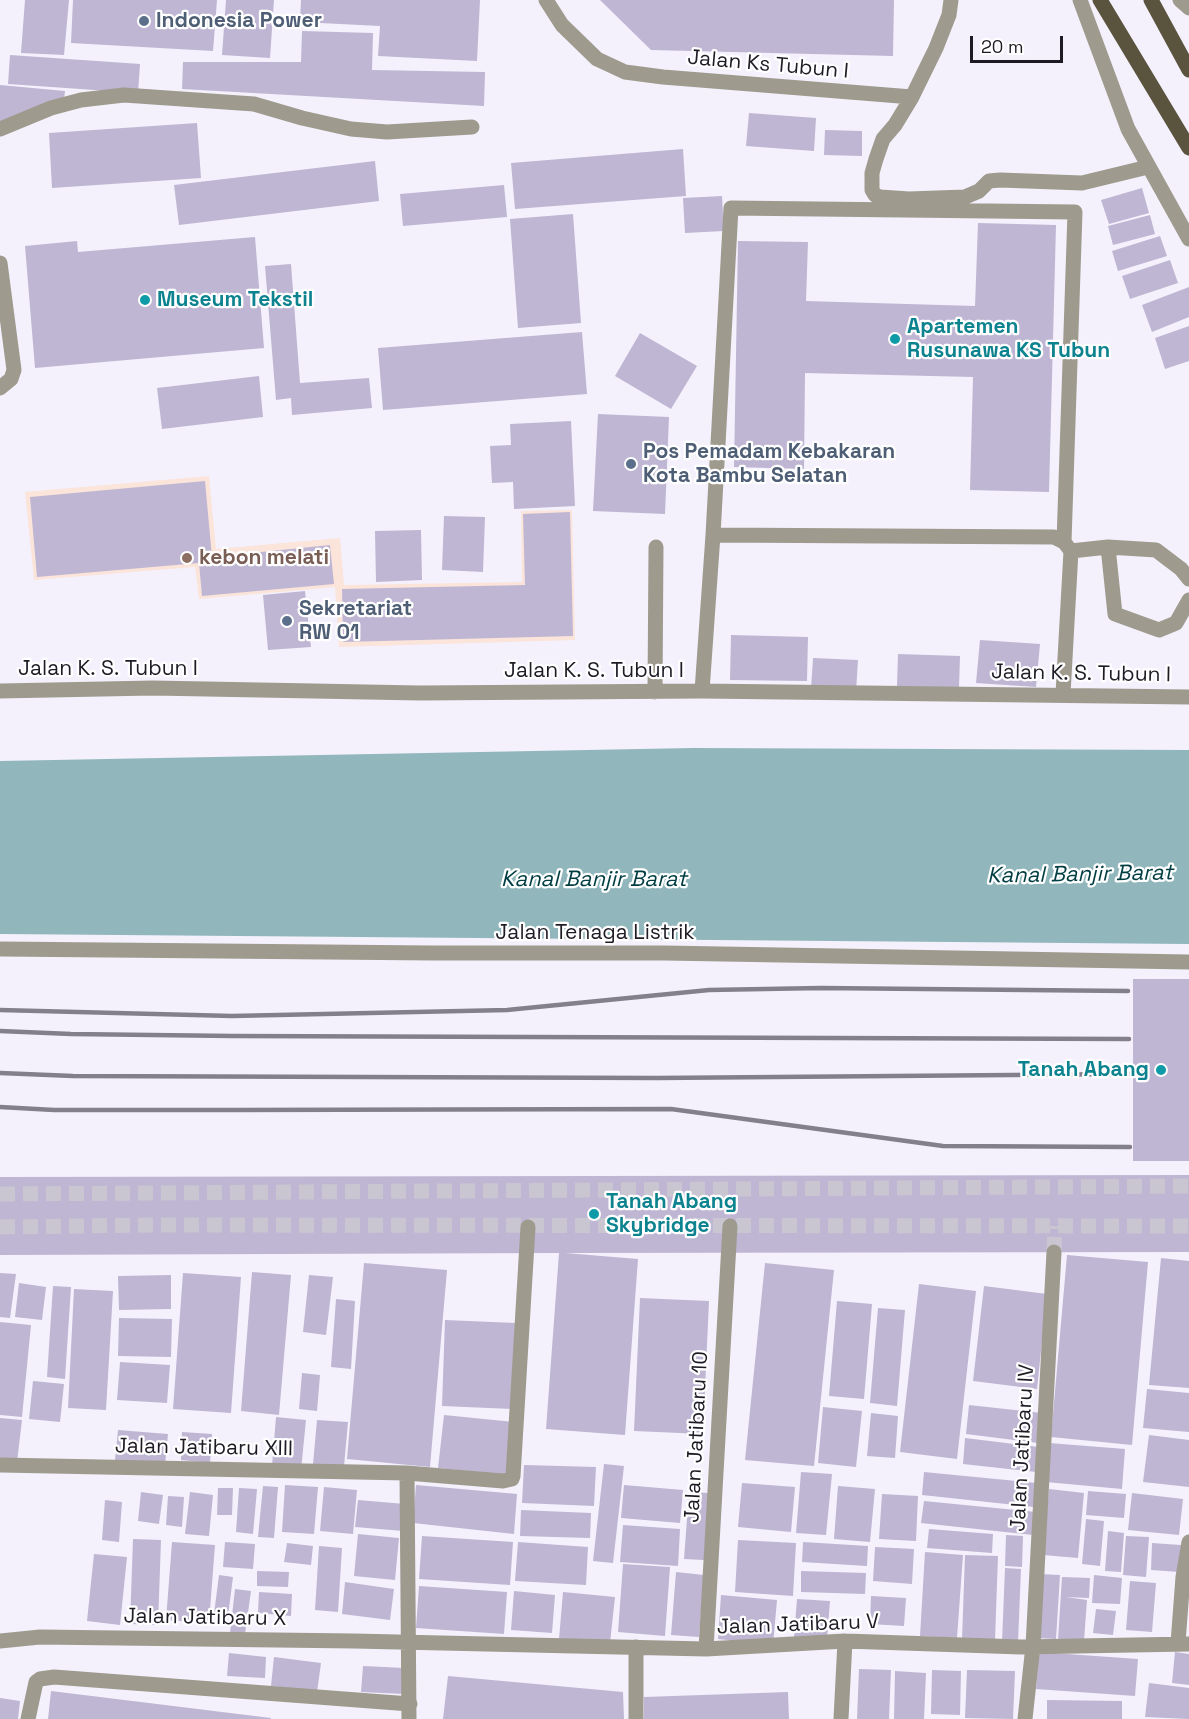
<!DOCTYPE html>
<style>
body{margin:0}
#map{position:relative;width:1189px;height:1719px;overflow:hidden;background:#f4f1fd;font-family:"Space Grotesk",sans-serif}
canvas{display:block}
.scale{position:absolute;left:970px;top:36px;width:93px;height:27px;box-sizing:border-box;border:3px solid #1e1b25;border-top:0;padding-left:8px;font-size:18px;line-height:21px;white-space:nowrap;color:#1e1b25;-webkit-text-stroke:4px #fff;paint-order:stroke}
</style>
<div id="map">
<canvas width="1189" height="1719"></canvas>
<div class="scale">20 m</div>
</div>
<script>
const ctx = document.querySelector('canvas').getContext('2d');
ctx.lineJoin = 'round';
function fillPath(path, color) { ctx.fillStyle = color; ctx.fill(path, 'evenodd'); }
const toPath = rows => new Path2D(rows.map(r => 'M' + r).join(''));
function stroke(path, color, width, dash) { ctx.strokeStyle = color; ctx.lineWidth = width; ctx.lineCap = dash ? 'butt' : 'round'; ctx.setLineDash(dash || []); ctx.stroke(path); }
function drawText(font, color, halo, rows, align = 'center') {
  ctx.font = font + ' "Space Grotesk",sans-serif'; ctx.lineWidth = 4.5; ctx.setLineDash([]); ctx.textBaseline = 'middle'; ctx.strokeStyle = halo; ctx.fillStyle = color; for (const [text, x, y, turn = 0] of rows) {
    ctx.save(); ctx.translate(x, y); ctx.rotate((+turn || 0) * Math.PI / 180); ctx.textAlign = isNaN(turn) ? turn : align; if (halo) ctx.strokeText(text, 0, 0); ctx.fillText(text, 0, 0); ctx.restore();
  }
}
const education = toPath([
 [209,476,216,549,340,538,344,585,522,582,521,511,572,510,575,640,339,647,335,587,199,599,195,567,34,580,25,492]
]);
const water = toPath([
 [693,748,1189,750,1189,944,0,934,0,761]
]);
const building = toPath([
 [25,0,69,0,64,55,21,53],
 [73,0,217,0,213,51,71,43],
 [226,0,274,0,270,58,222,55],
 [301,0,480,0,477,61,378,56,380,26,300,22],
 [600,0,894,0,893,56,651,50],
 [302,31,373,33,372,70,485,72,484,106,182,89,183,62,301,62],
 [10,55,140,64,138,93,8,84],
 [0,85,65,91,64,100,0,124],
 [749,113,816,118,814,151,746,146],
 [197,123,201,178,52,188,49,133],
 [825,130,862,131,862,156,824,155],
 [683,149,686,196,515,209,511,163],
 [375,161,379,201,179,225,174,185],
 [504,185,507,217,403,226,400,194],
 [1142,188,1149,213,1109,224,1101,200],
 [722,196,724,231,685,233,683,198],
 [573,214,581,323,518,328,510,219],
 [1150,215,1155,234,1113,245,1108,226],
 [978,223,1056,225,1049,492,970,490,973,377,805,373,804,469,734,467,738,241,808,242,806,301,975,306],
 [1160,236,1167,256,1118,271,1112,251],
 [255,237,264,348,35,368,25,246,77,241,78,252],
 [1170,260,1178,283,1130,299,1122,276],
 [291,264,300,383,369,378,372,408,292,415,291,398,276,400,265,266],
 [1189,287,1189,317,1152,332,1142,305],
 [1189,326,1189,361,1165,369,1155,338],
 [582,332,587,394,383,410,378,348],
 [640,333,697,366,671,409,615,376],
 [259,376,263,417,162,429,157,388],
 [598,414,669,417,665,514,593,511],
 [571,421,575,506,514,509,513,482,492,483,490,446,511,445,510,424],
 [205,481,212,557,330,545,334,584,202,596,199,563,37,577,30,497],
 [570,512,573,636,343,642,342,589,525,585,523,514],
 [444,516,485,517,483,572,442,570],
 [421,530,422,580,376,582,375,531],
 [305,591,311,647,268,650,263,595],
 [731,635,808,637,807,681,730,680],
 [980,640,1040,644,1036,687,976,683],
 [898,654,960,656,959,688,897,686],
 [813,658,858,660,856,692,811,689],
 [1133,979,1189,979,1189,1161,1133,1161],
 [1189,1175,1189,1252,565,1253,638,1259,625,1435,546,1429,559,1253,0,1255,0,1177],
 [1067,1255,1148,1262,1132,1445,1051,1437],
 [1161,1258,1189,1261,1189,1388,1149,1385],
 [364,1263,447,1270,430,1467,347,1459],
 [765,1263,834,1270,814,1466,745,1460],
 [252,1272,291,1275,279,1415,241,1411],
 [0,1273,16,1274,10,1318,0,1317],
 [183,1273,241,1277,231,1413,173,1409],
 [171,1275,171,1309,119,1310,118,1276],
 [309,1275,333,1277,326,1335,303,1332],
 [19,1283,46,1287,42,1320,15,1317],
 [919,1284,976,1291,957,1459,900,1452],
 [53,1286,71,1287,65,1379,47,1377],
 [984,1286,1047,1294,1037,1389,973,1381],
 [74,1289,113,1291,106,1410,68,1408],
 [640,1298,709,1301,703,1434,634,1431],
 [336,1299,355,1301,351,1369,331,1367],
 [837,1301,872,1304,864,1399,829,1396],
 [878,1308,905,1310,897,1406,870,1403],
 [119,1318,172,1319,171,1357,118,1356],
 [445,1320,516,1323,512,1409,442,1406],
 [0,1322,31,1325,22,1417,0,1415],
 [120,1362,170,1365,167,1403,117,1400],
 [302,1373,320,1375,317,1411,299,1409],
 [33,1381,64,1384,60,1422,29,1419],
 [1147,1389,1189,1393,1189,1432,1143,1428],
 [969,1405,1042,1413,1038,1443,966,1434],
 [823,1407,862,1411,856,1467,818,1463],
 [871,1413,898,1416,895,1458,867,1456],
 [444,1415,514,1422,508,1475,438,1468],
 [276,1417,306,1420,301,1470,272,1466],
 [0,1418,22,1420,17,1462,0,1460],
 [317,1420,348,1422,344,1466,313,1464],
 [118,1430,168,1434,165,1465,115,1460],
 [182,1432,212,1434,210,1463,181,1460],
 [1149,1435,1189,1440,1189,1487,1143,1482],
 [965,1438,1039,1447,1036,1472,963,1464],
 [1049,1443,1125,1449,1122,1489,1046,1482],
 [604,1464,624,1466,613,1563,593,1561],
 [524,1465,596,1467,594,1506,522,1503],
 [801,1472,832,1474,826,1535,796,1533],
 [924,1472,1037,1483,1034,1507,922,1495],
 [742,1483,795,1487,791,1532,738,1527],
 [285,1485,318,1487,314,1534,282,1532],
 [416,1485,517,1494,514,1534,413,1523],
 [624,1485,683,1490,680,1523,621,1518],
 [263,1486,278,1487,274,1538,258,1537],
 [838,1486,875,1489,870,1542,834,1539],
 [324,1487,357,1490,353,1534,320,1531],
 [218,1488,233,1488,232,1515,217,1515],
 [239,1488,257,1489,253,1534,236,1532],
 [1049,1489,1084,1493,1078,1558,1043,1555],
 [1088,1491,1126,1494,1124,1518,1086,1515],
 [141,1492,163,1495,159,1524,138,1521],
 [190,1492,213,1495,209,1536,185,1534],
 [689,1492,709,1493,704,1560,684,1559],
 [1132,1493,1183,1499,1179,1535,1128,1530],
 [882,1494,918,1496,916,1541,879,1539],
 [168,1496,184,1497,182,1527,166,1525],
 [105,1500,122,1502,119,1542,102,1540],
 [358,1500,405,1504,403,1531,355,1527],
 [924,1501,1036,1512,1033,1535,921,1523],
 [521,1510,591,1513,590,1538,520,1536],
 [1086,1519,1104,1521,1100,1566,1082,1564],
 [623,1525,680,1529,678,1566,620,1562],
 [929,1529,993,1534,992,1553,927,1548],
 [1108,1531,1124,1533,1121,1572,1105,1571],
 [358,1534,399,1538,395,1580,354,1576],
 [1006,1535,1023,1536,1022,1567,1005,1566],
 [422,1536,513,1542,510,1585,419,1579],
 [1126,1536,1149,1537,1146,1577,1123,1575],
 [133,1539,161,1540,158,1625,130,1624],
 [738,1540,796,1543,793,1596,735,1592],
 [172,1542,215,1545,209,1623,166,1620],
 [225,1542,255,1544,253,1569,223,1567],
 [518,1542,588,1547,586,1585,515,1581],
 [803,1542,868,1546,867,1566,802,1562],
 [287,1543,313,1546,311,1565,284,1562],
 [1152,1543,1181,1545,1179,1572,1151,1570],
 [319,1546,342,1548,338,1612,315,1610],
 [875,1547,914,1549,912,1584,873,1581],
 [925,1552,963,1555,957,1638,920,1636],
 [94,1554,127,1557,120,1625,87,1621],
 [965,1555,998,1556,995,1640,962,1639],
 [623,1564,670,1567,665,1636,618,1632],
 [1005,1568,1021,1569,1018,1643,1002,1642],
 [257,1571,289,1572,288,1587,257,1586],
 [801,1571,866,1573,865,1594,801,1592],
 [676,1572,704,1575,699,1637,671,1635],
 [1040,1574,1060,1575,1056,1639,1035,1638],
 [219,1575,233,1577,228,1616,214,1614],
 [1094,1575,1122,1578,1120,1604,1092,1603],
 [1062,1577,1090,1578,1089,1598,1066,1597,1087,1600,1084,1641,1058,1640],
 [1130,1581,1156,1583,1152,1632,1126,1630],
 [345,1582,394,1589,390,1620,342,1614],
 [419,1586,507,1592,504,1634,416,1628],
 [235,1589,251,1591,245,1634,230,1633],
 [514,1591,555,1595,552,1633,511,1630],
 [259,1592,292,1594,291,1616,258,1613],
 [563,1592,615,1597,610,1643,559,1639],
 [721,1595,777,1600,773,1645,718,1639],
 [871,1596,906,1598,904,1626,870,1624],
 [797,1599,830,1601,827,1639,794,1637],
 [1096,1609,1116,1611,1113,1635,1093,1633],
 [1039,1652,1138,1659,1135,1696,1036,1689],
 [1175,1652,1189,1654,1189,1685,1172,1683],
 [229,1653,266,1657,265,1678,227,1676],
 [274,1657,321,1663,317,1692,271,1686],
 [363,1666,405,1668,404,1694,361,1692],
 [859,1669,891,1670,889,1719,857,1719],
 [932,1670,961,1671,960,1715,931,1714],
 [967,1670,1015,1671,1013,1719,965,1718],
 [895,1671,926,1673,924,1719,894,1719],
 [448,1676,623,1692,624,1719,443,1719],
 [1149,1683,1189,1688,1189,1719,1145,1717],
 [51,1691,271,1718,271,1719,48,1719],
 [788,1692,789,1719,644,1719,644,1697],
 [0,1698,20,1701,18,1719,0,1719],
 [1047,1700,1122,1701,1122,1719,1047,1719]
]);
const minorTunnel = toPath([
 [1054,1252,1055,1226]
]);
const majorTunnel = toPath([
 [0,1194,1189,1186],
 [0,1227,154,1225,1189,1226]
]);
const minor = toPath([
 [546,0,562,25,597,59,625,72,663,77,912,97,936,48,949,15,951,0],
 [1080,0,1128,129,1189,239],
 [1180,0,1189,8],
 [912,97,895,125,883,139,876,159,872,173,872,190,875,195,880,197,909,199,965,197,979,191,989,181,1000,180,1082,183,1148,167],
 [0,129,51,108,81,100,124,95,254,104,302,118,351,129,387,132,472,127],
 [0,263,14,370,11,379,0,388],
 [713,535,1054,537,1064,542,1071,551,1063,694],
 [1108,547,1115,614,1159,630,1176,623,1189,600],
 [1071,551,1108,547,1156,550,1181,569,1189,579],
 [0,691,153,688,420,693,702,691,1189,697],
 [702,691,713,535,731,208,1075,212,1064,542],
 [655,692,656,547],
 [0,949,433,953,664,953,1189,962],
 [0,1465,407,1473],
 [0,1641,40,1637,354,1641,706,1649,845,1641,1021,1647,1189,1644],
 [1178,1643,1183,1577,1189,1542],
 [636,1647,636,1719],
 [706,1649,730,1226],
 [28,1719,36,1682,40,1679,54,1677,410,1704],
 [409,1719,407,1473,503,1481,512,1479,513,1476,528,1227],
 [841,1719,845,1641],
 [1025,1719,1033,1646,1054,1252]
]);
const major = toPath([
 [1100,0,1189,148],
 [1151,0,1189,70]
]);
const rail = toPath([
 [0,1010,232,1016,507,1010,709,990,821,988,1128,991],
 [0,1031,71,1034,233,1036,1129,1039],
 [0,1073,73,1076,657,1078,1129,1074],
 [0,1107,54,1110,234,1110,671,1109,943,1146,1130,1147]
]);
const markers = [
 [144,21,6,"#5c6f8a"],
 [145,300,6,"#0f9aa8"],
 [895,339,6,"#0f9aa8"],
 [631,464,6,"#5c6f8a"],
 [187,558,6,"#8d6e63"],
 [287,621,6,"#5c6f8a"],
 [1161,1070,6,"#0f9aa8"],
 [594,1214,6,"#0f9aa8"]
];
const serviceNames = [
 ["Indonesia Power",156,21],
 ["Pos Pemadam Kebakaran",643,452],
 ["Kota Bambu Selatan",643,476],
 ["Sekretariat",299,609],
 ["RW 01",299,633]
];
const streetNames = [
 ["Jalan Ks Tubun I",768,65,5],
 ["Jalan K. S. Tubun I",108,669],
 ["Jalan K. S. Tubun I",594,671],
 ["Jalan K. S. Tubun I",1081,674,1],
 ["Jalan Tenaga Listrik",595,933],
 ["Jalan Jatibaru 10",697,1437,-87],
 ["Jalan Jatibaru XIII",204,1448,1],
 ["Jalan Jatibaru IV",1023,1448,-87],
 ["Jalan Jatibaru X",205,1618,1],
 ["Jalan Jatibaru V",798,1625,-2]
];
const cultureNames = [
 ["Museum Tekstil",157,300],
 ["Apartemen",907,327],
 ["Rusunawa KS Tubun",907,351],
 ["Tanah Abang",1149,1070,"right"],
 ["Tanah Abang",606,1202],
 ["Skybridge",606,1226]
];
const educationNames = [
 ["kebon melati",199,558]
];
const waterNames = [
 ["Kanal Banjir Barat",1080,875,-1],
 ["Kanal Banjir Barat",594,880]
];
fillPath(education, '#fbe4d9');
fillPath(water, '#91b7bc');
fillPath(building, '#bfb6d3');
stroke(minorTunnel, '#c9c6d2', 15, [15, 8]);
stroke(majorTunnel, '#c9c6d2', 15, [15, 8]);
stroke(minor, '#9e9b8e', 15);
stroke(major, '#5a533d', 15);
stroke(rail, '#83808b', 4.5);
for (const [x, y, r, color] of markers) { const dot = new Path2D(); dot.arc(x, y, r, 0, 2 * Math.PI); ctx.fillStyle = color; ctx.fill(dot); stroke(dot, '#fff', 2); }
drawText('bold 21px', '#4e5e75', '#fff', serviceNames, 'left');
drawText('21px', '#1e1b25', '#fff', streetNames);
drawText('bold 21px', '#0d838f', '#fff', cultureNames, 'left');
drawText('bold 21px', '#785e54', '#fff', educationNames, 'left');
drawText('italic 22px', '#003d42', '#fff', waterNames);
</script>
